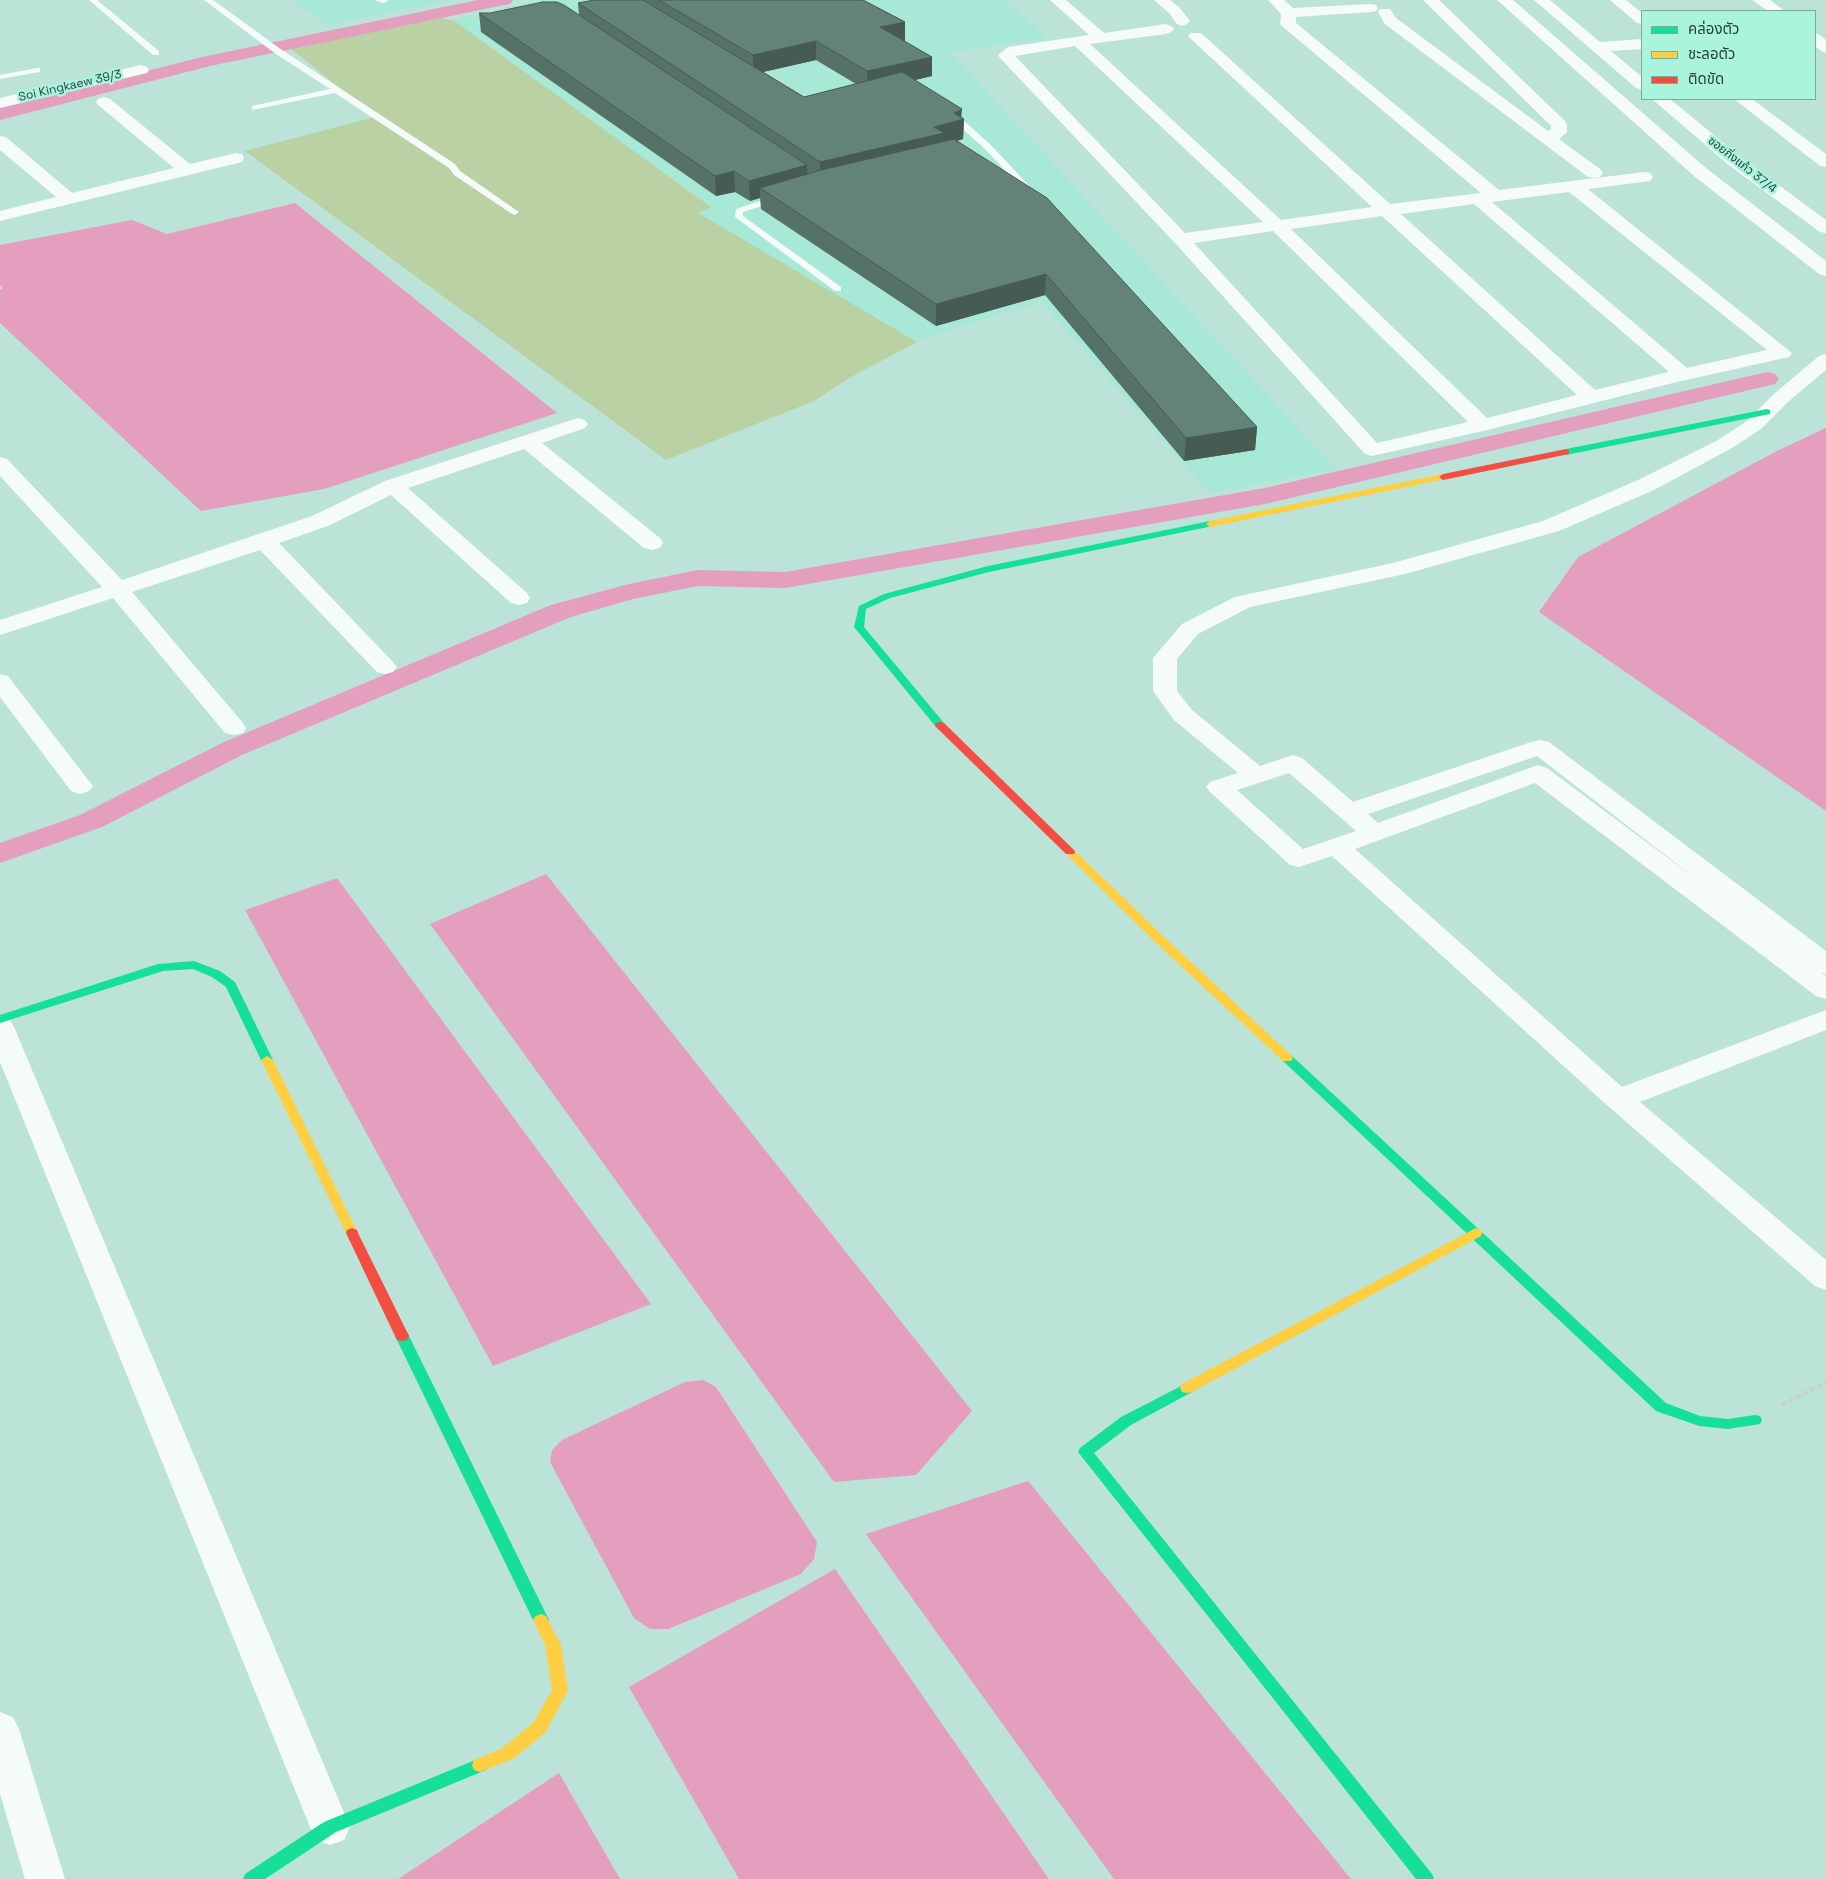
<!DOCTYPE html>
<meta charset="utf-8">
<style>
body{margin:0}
#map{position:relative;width:1826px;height:1879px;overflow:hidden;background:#bbe3d7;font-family:"Space Grotesk","Noto Sans Thai",sans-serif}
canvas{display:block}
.legend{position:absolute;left:1641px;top:10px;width:175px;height:90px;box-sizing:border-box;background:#aaf4de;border:1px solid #75ae9d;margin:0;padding:6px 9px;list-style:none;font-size:15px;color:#25443b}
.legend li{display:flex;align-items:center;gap:10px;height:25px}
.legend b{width:25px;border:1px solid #75ae9d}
</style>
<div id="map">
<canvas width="1826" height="1879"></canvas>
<ul class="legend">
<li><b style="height:6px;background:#16e098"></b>คล่องตัว</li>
<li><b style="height:6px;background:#ffcf43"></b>ชะลอตัว</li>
<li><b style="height:6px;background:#f24e42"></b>ติดขัด</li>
</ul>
</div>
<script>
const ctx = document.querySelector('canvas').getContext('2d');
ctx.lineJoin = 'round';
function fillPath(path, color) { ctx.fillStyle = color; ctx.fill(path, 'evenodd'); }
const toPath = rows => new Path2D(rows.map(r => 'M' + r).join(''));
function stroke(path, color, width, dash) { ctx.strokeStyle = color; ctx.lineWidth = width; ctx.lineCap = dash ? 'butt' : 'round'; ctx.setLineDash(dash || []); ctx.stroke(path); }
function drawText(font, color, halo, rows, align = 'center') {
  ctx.font = font + ' "Space Grotesk","Noto Sans Thai",sans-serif'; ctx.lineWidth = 5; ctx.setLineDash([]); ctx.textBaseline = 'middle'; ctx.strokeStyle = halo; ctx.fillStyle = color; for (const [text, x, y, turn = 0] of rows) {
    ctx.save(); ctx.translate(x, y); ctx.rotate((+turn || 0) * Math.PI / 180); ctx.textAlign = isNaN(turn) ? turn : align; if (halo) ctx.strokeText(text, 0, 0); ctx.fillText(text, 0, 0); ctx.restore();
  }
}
const built = toPath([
 [292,0,449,0,329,25],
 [540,0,1005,0,1048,38,950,52,1336,469,1209,493,1041,302,914,341,698,213,710,208,453,20]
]);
const green = toPath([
 [441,18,453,20,711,207,698,213,917,342,851,377,814,401,666,460,245,151,375,117,290,48]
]);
const water = toPath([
 [295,203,557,413,324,489,201,511,0,323,0,290,3,288,0,285,0,245,132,220,167,234],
 [1826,428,1826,811,1539,612,1578,557,1779,450],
 [546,874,972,1411,916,1475,834,1482,430,924],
 [337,878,651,1304,493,1366,245,910],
 [703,1380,716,1387,817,1542,814,1559,801,1574,668,1629,650,1629,634,1618,550,1462,552,1450,562,1440,685,1382],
 [1028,1481,1351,1879,1114,1879,866,1534],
 [835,1569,1049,1879,739,1879,629,1687],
 [559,1773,620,1879,398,1879]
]);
const canal = toPath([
 [478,0,513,0,510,4,504,5,210,66,0,120,0,108,202,57,478,0],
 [1767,372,1775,374,1779,379,1775,384,1265,504,785,588,698,586,633,599,571,617,242,755,102,827,0,863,0,843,80,815,222,743,551,605,629,584,698,570,785,572,1265,488,1767,372]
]);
const path = toPath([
 [1782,1405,1826,1382]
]);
const lane = toPath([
 [89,0,97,0,159,51,159,55,153,55,89,0],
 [204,0,213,0,282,50,455,164,460,171,519,212,515,215,512,214,454,175,449,168,335,93,252,110,252,106,330,89,276,54,204,0],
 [374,0,387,0,388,1,384,3,374,0],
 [37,68,40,68,40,72,0,79,0,75,37,68],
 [947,111,953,111,991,145,1034,191,1034,195,1028,195,985,149,947,115,947,111],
 [778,195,782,198,781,200,743,212,743,216,841,287,841,291,835,291,735,217,736,209,778,195]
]);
const street = toPath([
 [1050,0,1066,0,1104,33,1166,24,1171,26,1174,29,1171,32,1166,34,1090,44,1281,220,1372,207,1191,39,1188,36,1191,33,1201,33,1390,204,1481,193,1283,27,1280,24,1281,14,1268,0,1284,0,1293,8,1371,4,1376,5,1378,8,1376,11,1371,12,1296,17,1296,23,1499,190,1644,172,1650,173,1653,177,1650,181,1588,189,1792,353,1789,357,1677,382,1483,431,1372,456,1365,454,1175,243,1000,58,998,55,1008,47,1089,35,1050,0],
 [1075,46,1263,222,1185,233,1015,56,1075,46],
 [1569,192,1767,350,1687,368,1492,202,1569,192],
 [1474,204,1668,371,1668,372,1595,390,1401,214,1474,204],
 [1382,216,1577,395,1487,418,1291,229,1382,216],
 [1273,231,1468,422,1377,443,1194,243,1273,231],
 [1154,0,1170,0,1179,7,1190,21,1187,24,1182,26,1177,24,1169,13,1154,0],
 [1423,0,1439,0,1565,121,1567,125,1567,132,1559,139,1600,169,1603,173,1600,177,1594,178,1588,177,1385,24,1378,12,1380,9,1390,9,1396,18,1548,131,1551,130,1551,126,1423,0],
 [1497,0,1513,0,1706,168,1826,261,1826,276,1819,274,1694,176,1497,0],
 [1534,0,1550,0,1600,42,1642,39,1642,49,1611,51,1642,77,1642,90,1636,88,1534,0],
 [1610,0,1626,0,1642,13,1642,24,1637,23,1610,0],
 [1752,0,1770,0,1785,11,1768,11,1752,0],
 [1815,33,1820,35,1826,40,1826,53,1821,51,1815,46,1815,33],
 [141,65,147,67,149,70,147,73,0,108,0,98,141,65],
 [104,97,110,99,190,164,236,153,242,154,244,158,242,162,0,221,0,211,56,197,0,150,0,136,6,137,72,193,174,168,98,105,96,102,98,99,104,97],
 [1652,99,1670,99,1742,158,1826,220,1826,233,1820,232,1730,166,1652,99],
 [1734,99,1752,99,1826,154,1826,167,1820,166,1734,99],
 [1826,354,1826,370,1789,401,1761,429,1732,448,1654,490,1559,531,1405,574,1250,607,1198,634,1177,659,1177,691,1192,710,1260,766,1293,755,1302,758,1353,802,1531,742,1540,740,1549,742,1826,951,1826,974,1821,973,1826,976,1826,999,1816,996,1535,783,1355,849,1622,1087,1826,1010,1826,1030,1640,1102,1826,1260,1826,1290,1815,1286,1600,1099,1332,856,1299,867,1290,865,1210,792,1206,787,1210,782,1238,773,1174,720,1153,691,1153,658,1182,624,1235,597,1393,563,1543,521,1638,480,1718,440,1747,421,1775,393,1819,356,1826,354],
 [1537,756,1700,882,1547,768,1538,765,1378,823,1368,814,1537,756],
 [1289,773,1340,817,1356,831,1303,849,1237,790,1289,773],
 [578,418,585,420,588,424,585,428,542,443,660,538,663,543,660,548,652,550,644,548,524,449,408,488,527,593,530,598,527,603,519,605,511,603,391,495,328,526,279,543,393,662,397,667,393,672,385,674,377,672,260,550,132,592,243,723,246,728,243,733,234,735,225,733,113,598,0,635,0,620,102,587,0,476,0,457,7,459,122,580,312,516,385,481,578,418],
 [0,674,8,676,89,781,93,786,89,791,80,794,71,791,0,697,0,674],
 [0,1018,10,1020,14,1027,350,1827,344,1840,330,1845,316,1840,310,1827,0,1062,0,1018],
 [0,1712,13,1717,19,1729,65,1879,25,1879,0,1794,0,1712]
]);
const fast = toPath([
 [1767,409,1770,410,1770,414,1566,455,1562,452,1566,449,1767,409],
 [1210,521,1213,522,1213,526,989,572,890,598,866,609,864,627,944,723,945,725,944,727,936,727,854,627,859,606,884,594,988,566,1210,521],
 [194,961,220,971,235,982,273,1060,271,1063,263,1063,261,1060,226,987,212,977,193,969,163,971,0,1023,0,1015,158,964,194,961],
 [1287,1054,1291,1055,1666,1403,1700,1416,1728,1419,1755,1415,1760,1416,1762,1420,1760,1424,1728,1429,1699,1426,1656,1411,1283,1061,1281,1058,1287,1054],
 [402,1331,407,1332,409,1336,549,1620,546,1624,541,1626,536,1624,533,1620,395,1336,397,1332,402,1331],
 [1187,1383,1192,1384,1194,1388,1192,1392,1131,1425,1094,1453,1432,1874,1434,1879,1416,1879,1078,1452,1080,1448,1121,1417,1187,1383],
 [480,1758,486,1760,488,1765,486,1770,336,1832,265,1879,243,1879,245,1874,324,1822,480,1758]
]);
const slow = toPath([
 [1443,474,1447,477,1446,479,1210,527,1206,524,1210,521,1443,474],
 [1070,849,1074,850,1163,936,1291,1055,1293,1058,1291,1061,1283,1061,1155,942,1066,854,1065,852,1070,849],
 [267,1056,273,1060,358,1233,357,1236,352,1238,347,1236,346,1233,261,1060,267,1056],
 [1476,1228,1481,1230,1482,1233,1481,1236,1192,1392,1187,1393,1182,1392,1180,1388,1182,1384,1476,1228],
 [541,1614,546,1616,561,1645,568,1691,545,1733,513,1759,480,1772,474,1770,472,1765,474,1760,501,1749,533,1723,552,1690,545,1645,533,1620,536,1616,541,1614]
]);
const jam = toPath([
 [1566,449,1569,450,1569,454,1443,480,1439,477,1443,474,1566,449],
 [940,722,944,723,1074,850,1075,852,1074,854,1066,854,936,727,935,725,936,723,940,722],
 [352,1228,357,1230,358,1233,409,1336,407,1340,402,1341,397,1340,395,1336,346,1233,347,1230,352,1228]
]);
const wall = toPath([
 [643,0,863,0,905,22,905,41,904,41,932,76,915,80,964,119,963,139,957,141,1257,427,1255,450,1184,461,1045,295,936,326,761,209,760,198,750,201,735,192,716,196,481,32,479,13,579,15,578,3],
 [816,60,856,84,804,97,763,72]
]);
const shadedWall = toPath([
 [905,22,905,41,880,46,880,27],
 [816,41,816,60,754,74,753,55],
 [932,57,932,76,868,91,867,71],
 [962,109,961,120,964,119,963,139,944,144,820,182,820,162,934,127,954,113],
 [807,165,808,185,760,188,760,198,750,201,749,181],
 [734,171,735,192,716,196,715,176],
 [1046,274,1045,295,936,326,936,304],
 [1257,427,1255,450,1184,461,1186,438]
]);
const building = toPath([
 [594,0,643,0,804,97,902,72,962,109,954,113,964,119,934,127,944,133,820,162,578,3,594,0],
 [659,0,863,0,905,22,880,27,932,57,867,71,816,41,753,55,659,0],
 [543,2,557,2,564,5,807,165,749,181,734,171,715,176,479,13,490,13,543,2],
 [954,139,1047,198,1257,427,1186,438,1046,274,936,304,760,188,821,170,954,139]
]);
const farStreetnames = [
 ["Soi Kingkaew 39/3",70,86,-13],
 ["ซอยกิ่งแก้ว 37/4",1742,165,38]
];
fillPath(built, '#a8e8d6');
fillPath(green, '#bad1a4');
fillPath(water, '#e49ebe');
fillPath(canal, '#e49ebe');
stroke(path, '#c6d2ce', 4, [5, 3]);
fillPath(lane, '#f5fbf9');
fillPath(street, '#f5fbf9');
fillPath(fast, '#16e098');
fillPath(slow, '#ffcf43');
fillPath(jam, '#f24e42');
fillPath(wall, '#567166');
fillPath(shadedWall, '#465c53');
fillPath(building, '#648377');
stroke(building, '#465c53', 1);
drawText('12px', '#25443b', '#aaf4de', farStreetnames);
</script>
